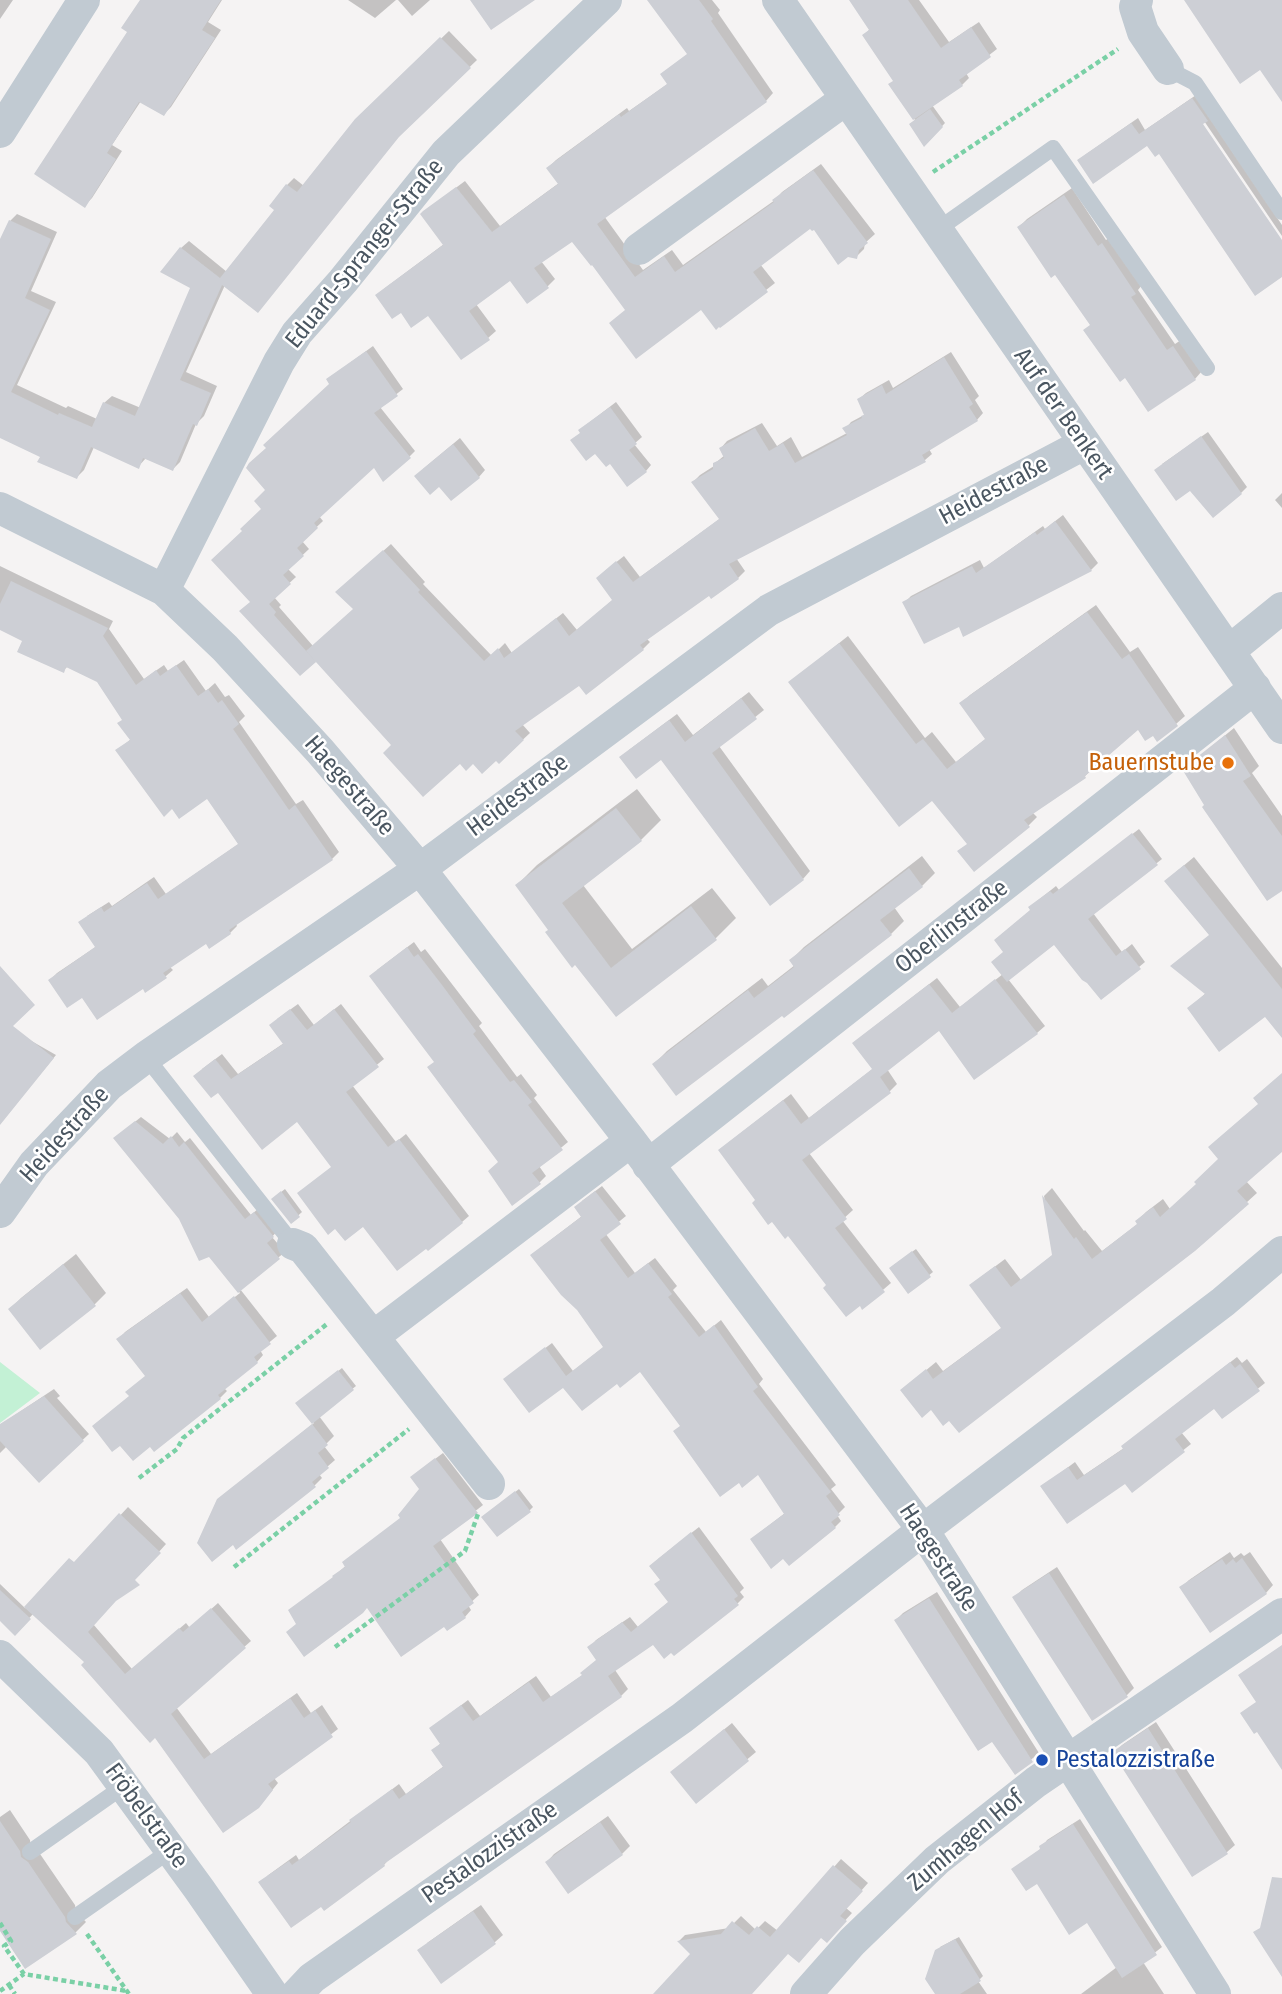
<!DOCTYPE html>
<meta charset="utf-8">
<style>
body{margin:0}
canvas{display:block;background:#f5f3f3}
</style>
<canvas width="1282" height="1994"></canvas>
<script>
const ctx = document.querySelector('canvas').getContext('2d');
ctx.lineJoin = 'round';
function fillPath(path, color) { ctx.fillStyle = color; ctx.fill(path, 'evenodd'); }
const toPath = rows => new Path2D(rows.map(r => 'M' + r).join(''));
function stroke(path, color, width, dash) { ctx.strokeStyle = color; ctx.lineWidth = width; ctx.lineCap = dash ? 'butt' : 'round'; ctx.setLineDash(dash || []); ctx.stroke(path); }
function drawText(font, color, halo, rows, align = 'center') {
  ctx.font = font + ' "Fira Sans Condensed",sans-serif'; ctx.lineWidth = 5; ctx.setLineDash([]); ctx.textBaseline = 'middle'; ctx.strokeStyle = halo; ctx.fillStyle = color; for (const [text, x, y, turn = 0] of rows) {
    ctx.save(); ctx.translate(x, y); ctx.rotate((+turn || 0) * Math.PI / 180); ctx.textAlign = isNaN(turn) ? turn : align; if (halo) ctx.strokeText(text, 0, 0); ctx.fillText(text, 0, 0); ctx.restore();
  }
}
const green = toPath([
 [0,1362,40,1393,0,1423]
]);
const shadow = toPath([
 [0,0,13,0,0,19],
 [142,0,222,0,208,22,221,30,171,107,164,114,141,101,112,145,122,151,92,198,84,206,130,31],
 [348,0,396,0,375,18],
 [398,0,430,0,412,16],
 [649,0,712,0,720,10,718,13,773,93,766,101,604,216,643,270,672,250,683,265,775,200,782,192,821,164,875,234,865,243,864,249,856,257,811,226,760,264,775,283,720,326,702,308,627,309,572,239,541,261,555,279,547,287,511,278,476,304,496,331,488,338,429,313,401,310,377,295,385,288,444,244,430,207,465,181,500,226,559,183,548,168,556,160,627,108,629,111,669,83,689,53],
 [851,0,919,0,949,42,979,22,997,49,966,73,969,78,962,85,932,105,945,123,925,144,911,124,915,120,891,84,895,80,864,35,870,29],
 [449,31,477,60,405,129,225,285,186,372,217,386,204,416,196,424,180,462,173,469,146,458,138,467,94,447,84,470,77,477,42,456,0,436,0,244,10,221,17,214,57,232,31,291,56,302,17,385,66,408,68,406,97,419,104,403,112,396,141,408,193,288,163,271,181,248,189,241,227,272,276,209,287,185,294,178,304,186,356,120],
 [1199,93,1209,117,1282,225,1282,236,1200,115,1197,117,1282,243,1282,275,1159,152,1147,144,1085,155,1138,118,1145,130],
 [1072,188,1106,240,1110,237,1142,285,1138,290,1175,344,1181,340,1202,371,1195,379,1091,324,1056,273,1019,227,1027,219],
 [373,346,403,389,380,407,415,451,409,457,374,466,319,516,323,521,302,541,309,549,288,569,296,577,274,597,281,605,279,607,313,646,355,609,344,586,391,544,425,582,423,584,492,656,505,643,512,653,563,613,577,630,614,599,605,571,624,556,640,577,721,518,693,482,700,475,714,466,714,464,725,455,721,448,727,441,762,423,777,446,791,437,802,457,847,433,845,429,851,422,866,414,859,399,866,393,889,380,893,388,951,352,979,396,975,400,983,413,977,420,929,449,932,454,925,460,736,558,745,571,738,578,712,596,710,594,647,639,650,642,643,649,580,684,522,724,530,733,499,762,496,759,460,761,393,745,316,659,300,674,252,601,244,531,264,509,267,490,331,384,328,379],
 [616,402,642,437,634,444,651,465,646,471,610,462,596,451,572,440,582,432,586,425],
 [1208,432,1247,487,1241,493,1191,489,1162,464],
 [460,438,485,470,479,477,423,469],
 [1282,493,1282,508,1275,500],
 [1063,515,1098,563,1091,570,964,635,959,624,904,603,911,596,980,560,984,568,1043,526,1045,529],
 [0,566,113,621,109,629,144,679,164,665,168,671,184,660,206,691,215,683,225,697,229,695,245,716,239,722,296,804,303,800,339,852,332,859,236,924,237,926,230,933,206,942,170,967,173,970,166,976,146,991,143,987,82,996,50,980,57,973,97,946,87,916,109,902,112,906,154,877,166,894,240,843,207,797,117,751,131,739,124,719,98,680,68,666,63,671,25,640,0,628],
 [1096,605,1130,652,1138,647,1185,716,1176,724,1138,728,1085,776,1032,812,1037,817,1028,826,968,843,933,799,790,682,848,636,925,738,932,732,956,762,987,738,962,703,970,695],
 [749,692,764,710,719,746,810,871,803,879,661,758,629,750,677,714,693,735],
 [1234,728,1259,766,1252,773,1282,816,1282,888,1206,805,1184,769],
 [637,789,661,820,641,840,583,885,632,949,712,888,736,918,716,938,616,1015,517,885,537,865],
 [1139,829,1162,859,1093,913,1122,952,1132,944,1145,962,1139,967,1054,943,1008,979,1045,1026,1037,1033,939,1029,887,1069,897,1084,890,1091,809,1153,853,1210,842,1220,891,1283,863,1307,828,1285,788,1234,757,1200,728,1143,791,1094,809,1118,874,1068,862,1036,937,978,960,1007,1003,974,1005,952,1036,902,1056,886,1059,890],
 [922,856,935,873,922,886,894,907,904,921,891,934,782,1013,654,1064,667,1051,762,978,768,986,795,965,791,960,804,947],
 [1194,857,1282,968,1282,1035,1266,1015,1189,1008,1206,993,1211,934,1176,872],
 [414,942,421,952,425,949,482,1023,479,1026,517,1077,521,1074,537,1095,534,1098,568,1142,539,1166,546,1176,539,1183,500,1162,377,970],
 [298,1004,314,1025,341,1004,384,1059,352,1085,396,1142,406,1134,469,1216,462,1222,333,1166,298,1120,202,1069,222,1054,238,1074,284,1043,277,1019],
 [0,1023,56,1055,23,1095,0,1089],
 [1282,1074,1282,1150,1246,1181,1257,1193,1194,1250,950,1418,902,1390,936,1362,943,1371,1003,1327,981,1277,1005,1259,1021,1280,1054,1254,1044,1196,1052,1188,1084,1231,1085,1230,1102,1251,1139,1223,1137,1221,1146,1212,1163,1199,1170,1209,1198,1184,1220,1159],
 [141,1117,170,1139,177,1132,185,1142,190,1138,251,1215,260,1207,278,1230,272,1237,285,1252,240,1289,277,1336,260,1350,263,1355,257,1362,224,1388,227,1391,220,1398,131,1396,147,1375,119,1339,125,1332,187,1288,209,1317,240,1293,180,1219,121,1133],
 [602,1186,626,1216,605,1233,635,1273,655,1258,677,1286,673,1290,706,1332,721,1320,763,1379,759,1384,836,1485,831,1489,845,1507,837,1515,841,1521,835,1527,759,1533,785,1513,758,1473,681,1426,640,1370,617,1382,563,1385,512,1373,552,1343,573,1371,605,1346,539,1249,582,1216,582,1201],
 [285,1189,302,1212,291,1222,276,1196],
 [916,1249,933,1272,908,1292,894,1265],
 [76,1254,106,1293,95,1304,40,1348,10,1309,21,1298],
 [1237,1357,1242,1363,1247,1359,1265,1383,1222,1417,1214,1407,1181,1432,1191,1444,1132,1491,1125,1482,1043,1486,1075,1462,1084,1475,1124,1448,1130,1440],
 [342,1368,356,1386,319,1416,334,1436,324,1446,335,1460,319,1474,322,1478,315,1485,237,1547,226,1493,314,1423,298,1403],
 [54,1389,60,1396,57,1398,89,1434,39,1481,7,1446,0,1453,0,1425],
 [443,1453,483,1505,440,1539,479,1595,468,1605,471,1610,465,1617,444,1624,368,1606,298,1623,334,1576,402,1517,421,1489,419,1471],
 [519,1489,533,1507,529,1511,487,1514],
 [128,1507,166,1544,131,1583,87,1551],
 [699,1527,744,1588,740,1592,744,1597,738,1603,674,1653,653,1643,615,1670,628,1689,621,1696,390,1858,384,1865,267,1876,296,1855,299,1860,399,1784,406,1794,444,1766,433,1750,441,1743,431,1728,468,1700,480,1716,536,1676,551,1697,584,1674,598,1659,590,1647,596,1640,630,1617,638,1627,670,1601,662,1579,658,1559],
 [1230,1552,1234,1558,1241,1553,1244,1556,1250,1552,1273,1585,1266,1593,1182,1587,1189,1580],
 [1057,1567,1134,1688,1127,1695,1093,1719,1015,1597,1022,1590],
 [0,1584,25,1608,93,1624,132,1669,186,1623,190,1628,218,1603,251,1641,176,1707,211,1754,297,1693,311,1713,322,1705,338,1729,274,1778,278,1783,265,1799,155,1735,86,1662,34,1613,15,1633,0,1619],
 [937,1592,1039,1753,1015,1773,993,1740,896,1620,903,1613],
 [1156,1722,1235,1845,1227,1852,1192,1875,1114,1753,1122,1745],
 [732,1723,756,1752,696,1802,680,1765],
 [10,1810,30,1840,31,1847,38,1851,75,1905,76,1911,86,1922,75,1933,0,1928,0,1817],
 [608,1816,630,1846,622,1854,568,1892,547,1862,554,1854],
 [1080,1819,1162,1947,1143,1962,1164,1994,1081,1994,1117,1967,1088,1920,1037,1882,1014,1869,1042,1848,1047,1840],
 [841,1859,868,1883,846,1908,852,1913,827,1940,822,1936,789,1952,750,1994,657,1994,692,1954,679,1941,685,1935,729,1928,741,1916,756,1930,765,1921,778,1931],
 [481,1905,503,1935,495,1942,441,1981,427,1943],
 [959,1937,983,1976,978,1981,987,1994,937,1994,940,1947]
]);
const building = toPath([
 [140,0,221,0,202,30,215,38,164,116,139,102,107,153,116,159,85,208,34,174,127,32,121,28],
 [470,0,535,0,491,30],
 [647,0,699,0,713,19,711,21,767,102,597,224,635,277,664,256,675,272,774,202,772,200,813,170,868,243,859,250,857,259,848,257,838,265,814,230,812,231,810,229,753,272,768,292,720,328,719,327,716,330,701,310,636,359,609,323,625,310,592,265,591,266,572,242,534,268,549,288,527,304,510,281,469,311,490,340,461,360,428,316,411,328,401,313,392,319,375,295,443,245,420,214,423,211,456,187,492,232,558,184,546,168,619,114,621,117,667,84,660,74,687,54],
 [849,0,908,0,941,48,971,27,991,57,959,80,963,86,913,120,888,84,893,81,862,35,869,30],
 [1184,0,1282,0,1282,102,1260,70,1240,84],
 [440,37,471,68,399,137,258,313,222,285,180,380,211,393,197,426,193,424,173,471,143,458,139,469,91,447,77,479,37,462,40,457,0,438,0,239,9,220,51,239,25,298,50,310,11,392,58,415,59,413,92,427,103,402,135,416,190,288,160,272,180,247,220,278,274,210,269,206,286,184,297,192,355,119],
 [1192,98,1208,121,1203,124,1282,240,1282,277,1255,296,1159,154,1155,157,1147,146,1093,184,1077,160,1131,123,1139,134],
 [930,109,943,127,924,147,909,124],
 [1064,195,1098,246,1102,243,1136,294,1131,297,1167,350,1173,346,1196,380,1148,412,1125,378,1120,382,1083,330,1090,325,1055,275,1051,278,1017,227],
 [366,351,398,396,374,413,411,458,383,482,374,468,314,523,318,528,297,548,304,556,283,575,291,584,269,604,276,612,274,615,316,662,300,676,239,611,250,602,211,560,242,531,240,529,261,509,254,501,265,490,246,468,249,463,266,448,263,445,329,384,326,379],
 [944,357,973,404,969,407,978,421,922,455,926,462,729,564,739,579,711,599,709,596,640,645,644,650,586,695,579,686,515,731,524,740,499,764,496,761,482,774,473,764,466,771,460,764,423,797,383,753,391,745,306,651,353,609,335,592,383,550,420,590,418,592,484,661,498,648,504,658,556,618,569,636,612,600,596,578,616,561,633,582,719,519,691,482,713,469,713,463,724,458,719,448,755,428,769,451,783,443,795,463,847,435,842,428,862,418,861,416,864,415,857,399,882,385,886,394],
 [610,407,637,444,629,450,647,472,627,487,610,464,606,467,595,454,586,461,570,440,580,433,578,430],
 [1201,436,1242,494,1213,518,1190,491,1176,501,1154,470],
 [453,444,480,478,451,501,439,487,430,495,414,476],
 [1055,521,1092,571,963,637,959,627,924,644,902,602,972,566,976,573,1035,532,1037,535],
 [11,581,108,628,103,636,136,685,156,670,160,676,176,665,198,696,208,689,218,703,222,700,239,724,233,729,289,810,295,805,333,860,229,930,231,934,209,949,206,944,163,973,167,978,145,993,143,989,97,1020,82,998,67,1008,48,980,95,947,78,922,101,907,104,912,147,883,158,899,238,844,207,799,179,819,172,809,164,817,115,750,130,740,117,723,122,720,97,682,66,667,64,673,17,652,22,641,0,630,0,604],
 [1087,612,1122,659,1129,654,1178,726,1157,742,1153,736,1145,741,1138,730,1085,776,1086,778,1024,820,1030,827,974,872,957,851,967,844,932,801,899,827,788,682,839,643,916,744,923,739,947,769,985,739,959,703],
 [741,698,757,719,712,753,804,880,770,906,661,760,636,779,619,757,669,720,685,742],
 [1225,735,1251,776,1243,781,1282,836,1282,891,1267,901,1202,807,1204,805,1182,769],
 [616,808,642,841,562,903,611,968,691,906,717,940,616,1017,575,965,572,968,545,932,548,930,515,885],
 [1132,833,1158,865,1088,919,1116,956,1125,949,1141,969,1101,1000,1087,983,1082,980,1054,945,1007,982,991,962,1003,952,994,940,1030,910,1028,907,1050,891,1053,894],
 [1184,865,1282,989,1282,1038,1265,1017,1219,1052,1187,1008,1205,994,1170,966,1209,935,1164,881],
 [909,868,923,887,880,920,892,935,784,1018,782,1016,676,1096,652,1064,748,990,754,998,794,967,789,960],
 [407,947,414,957,418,954,442,985,476,1031,473,1034,510,1082,514,1080,532,1102,528,1105,563,1150,532,1173,541,1184,512,1206,488,1171,498,1162,427,1067,434,1062,369,976],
 [0,966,35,1005,13,1026,54,1058,0,1125],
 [995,979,1038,1034,974,1080,939,1031,880,1077,891,1093,802,1160,847,1219,835,1228,885,1292,862,1310,860,1306,846,1317,823,1288,826,1285,788,1236,785,1239,772,1222,768,1225,752,1203,755,1200,718,1150,783,1100,801,1124,872,1069,852,1043,929,984,952,1013],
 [290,1009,307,1030,334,1009,379,1067,346,1092,388,1147,399,1139,463,1223,428,1251,426,1249,397,1271,363,1227,345,1241,335,1229,328,1235,297,1193,331,1167,297,1122,262,1150,218,1093,211,1098,193,1076,215,1059,231,1079,283,1044,269,1025],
 [1282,1073,1282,1152,1237,1191,1249,1204,1195,1251,959,1433,949,1421,943,1426,931,1410,922,1418,900,1390,926,1369,933,1379,1001,1328,969,1285,995,1266,1011,1287,1052,1255,1042,1195,1074,1239,1076,1237,1092,1259,1137,1224,1135,1221,1153,1207,1160,1217,1196,1184,1194,1182,1218,1159,1208,1147,1258,1104,1253,1098],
 [135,1121,163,1144,171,1136,179,1147,184,1142,245,1219,254,1212,274,1237,267,1243,280,1259,238,1293,209,1257,199,1261,179,1219,113,1138],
 [281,1191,300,1217,291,1224,271,1199],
 [595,1191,621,1224,600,1240,628,1278,648,1263,672,1294,668,1297,699,1337,714,1325,758,1387,753,1391,831,1492,826,1496,840,1515,831,1522,836,1528,789,1566,783,1559,771,1569,750,1539,784,1514,758,1475,742,1488,739,1483,720,1497,673,1431,680,1426,640,1372,620,1388,617,1384,582,1411,563,1388,529,1413,503,1379,545,1347,566,1376,603,1347,577,1310,561,1295,530,1255,581,1217,574,1207],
 [912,1251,931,1277,908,1294,889,1268],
 [63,1264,96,1306,40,1350,8,1309],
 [180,1293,202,1322,234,1296,271,1344,254,1357,258,1363,218,1395,221,1399,154,1452,150,1447,133,1461,120,1446,112,1452,92,1426,129,1396,125,1392,145,1376,116,1339],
 [1230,1362,1235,1368,1240,1364,1260,1391,1222,1419,1214,1409,1175,1439,1185,1452,1132,1493,1125,1484,1067,1524,1040,1486,1068,1467,1077,1480,1123,1449,1121,1446],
 [338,1370,354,1390,312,1424,295,1403],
 [44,1396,84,1441,39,1483,0,1441,0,1424],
 [312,1424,328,1445,318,1453,329,1468,312,1482,316,1487,236,1550,233,1545,212,1562,197,1543,217,1499],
 [435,1458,478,1513,433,1546,474,1603,462,1612,466,1618,447,1631,444,1627,401,1657,367,1608,363,1613,304,1657,286,1632,296,1624,288,1610,333,1577,332,1576,345,1567,342,1562,400,1518,398,1515,419,1489,410,1477],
 [515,1491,531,1512,497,1537,481,1517],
 [119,1513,161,1553,135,1580,140,1585,116,1601,88,1632,125,1674,179,1628,183,1632,211,1608,246,1648,171,1714,204,1759,290,1698,304,1718,315,1710,333,1737,268,1784,273,1790,259,1808,223,1833,155,1738,150,1743,81,1665,84,1662,24,1607,69,1558,74,1562],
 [691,1532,738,1596,734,1599,739,1605,674,1656,671,1653,664,1659,653,1645,608,1676,622,1697,384,1864,385,1866,324,1911,321,1907,291,1928,258,1882,289,1861,292,1865,351,1822,349,1820,392,1789,399,1799,443,1767,431,1750,440,1744,429,1728,461,1705,473,1721,529,1682,543,1702,582,1675,580,1673,596,1660,587,1647,622,1622,631,1632,668,1602,654,1584,660,1580,649,1566],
 [1242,1558,1267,1594,1210,1633,1179,1587,1222,1559,1226,1565,1233,1559,1236,1563],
 [1049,1573,1128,1697,1092,1721,1012,1597],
 [0,1590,31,1619,15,1636,0,1621],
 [929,1598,1033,1762,1015,1775,992,1742,978,1751,894,1620],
 [1282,1645,1282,1770,1257,1732,1254,1734,1240,1713,1256,1702,1238,1675],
 [1148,1728,1228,1854,1192,1877,1112,1752],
 [724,1729,749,1761,696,1804,670,1772],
 [0,1821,20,1851,21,1857,28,1862,65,1917,66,1922,77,1934,25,1969,0,1931],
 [600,1822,623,1855,568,1894,545,1862],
 [1073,1824,1157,1955,1122,1978,1087,1923,1069,1935,1037,1884,1026,1891,1011,1869,1040,1849,1039,1846],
 [833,1865,863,1891,840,1916,847,1921,827,1943,821,1938,799,1963,788,1954,752,1994,653,1994,690,1954,677,1941,721,1934,732,1921,749,1935,757,1926,770,1937],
 [1272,1877,1282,1878,1282,1977,1253,1932,1260,1928],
 [473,1911,496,1944,441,1984,417,1950],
 [955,1939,981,1981,960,1994,935,1994,925,1979,935,1950]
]);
const path = toPath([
 [933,172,1118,49],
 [139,1478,177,1449,183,1438,327,1324],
 [234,1567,409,1429],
 [335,1647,465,1551,479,1511],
 [0,1923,11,1941,4,1946,24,1974,127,1991],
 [87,1934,129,1994],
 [9,1985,15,1994],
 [0,1991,24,1974]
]);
const service = toPath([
 [1168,69,1195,83,1282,212],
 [937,230,1053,148,1207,368],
 [146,1057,293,1244],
 [30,1852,124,1786],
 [75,1917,171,1850]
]);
const minor = toPath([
 [778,0,1282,728],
 [1137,0,1135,7,1143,32,1168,69],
 [0,132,84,0],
 [639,249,846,99],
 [0,508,164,590,225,648,320,751,420,869,631,1141,923,1530,1215,1994],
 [164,590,279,362,297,333,343,281,446,153,606,0],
 [1229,651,1282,608],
 [648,1165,1255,688],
 [0,1212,34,1164,109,1085,146,1057,420,869,769,610,1084,444],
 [293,1244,303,1248,489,1484],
 [374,1336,631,1141],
 [0,1656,99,1752,199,1889,272,1994],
 [297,1994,312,1978,682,1718,923,1530,1223,1302,1282,1252],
 [806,1994,852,1942,937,1860,1036,1782,1282,1614]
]);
const markers = [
 [1228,763,7,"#e8710a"],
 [1042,1760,7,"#1a4fb4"]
];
const streetNames = [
 ["Eduard-Spranger-Straße",365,254,-51],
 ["Auf der Benkert",1063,414,55],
 ["Heidestraße",994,491,-28],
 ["Haegestraße",349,786,49],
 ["Heidestraße",518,796,-37],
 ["Oberlinstraße",952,927,-38],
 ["Heidestraße",65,1135,-48],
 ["Haegestraße",938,1558,57],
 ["Fröbelstraße",146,1816,54],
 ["Zumhagen Hof",966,1841,-40],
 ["Pestalozzistraße",490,1853,-35]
];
const foodNames = [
 ["Bauernstube",1214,763]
];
const transitNames = [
 ["Pestalozzistraße",1056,1760]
];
fillPath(green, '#c3f1d5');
fillPath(shadow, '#0003');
fillPath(building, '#cdcfd5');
stroke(path, '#7ad0a6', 4.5, [5, 3.5]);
stroke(service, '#c1cad2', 16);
stroke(minor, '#c1cad2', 32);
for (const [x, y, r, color] of markers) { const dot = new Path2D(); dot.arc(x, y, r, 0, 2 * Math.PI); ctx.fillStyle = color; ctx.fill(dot); stroke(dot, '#fff', 2.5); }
drawText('24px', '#4a5661', '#fff', streetNames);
drawText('24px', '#c56008', '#fff', foodNames, 'right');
drawText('24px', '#164399', '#fff', transitNames, 'left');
</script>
